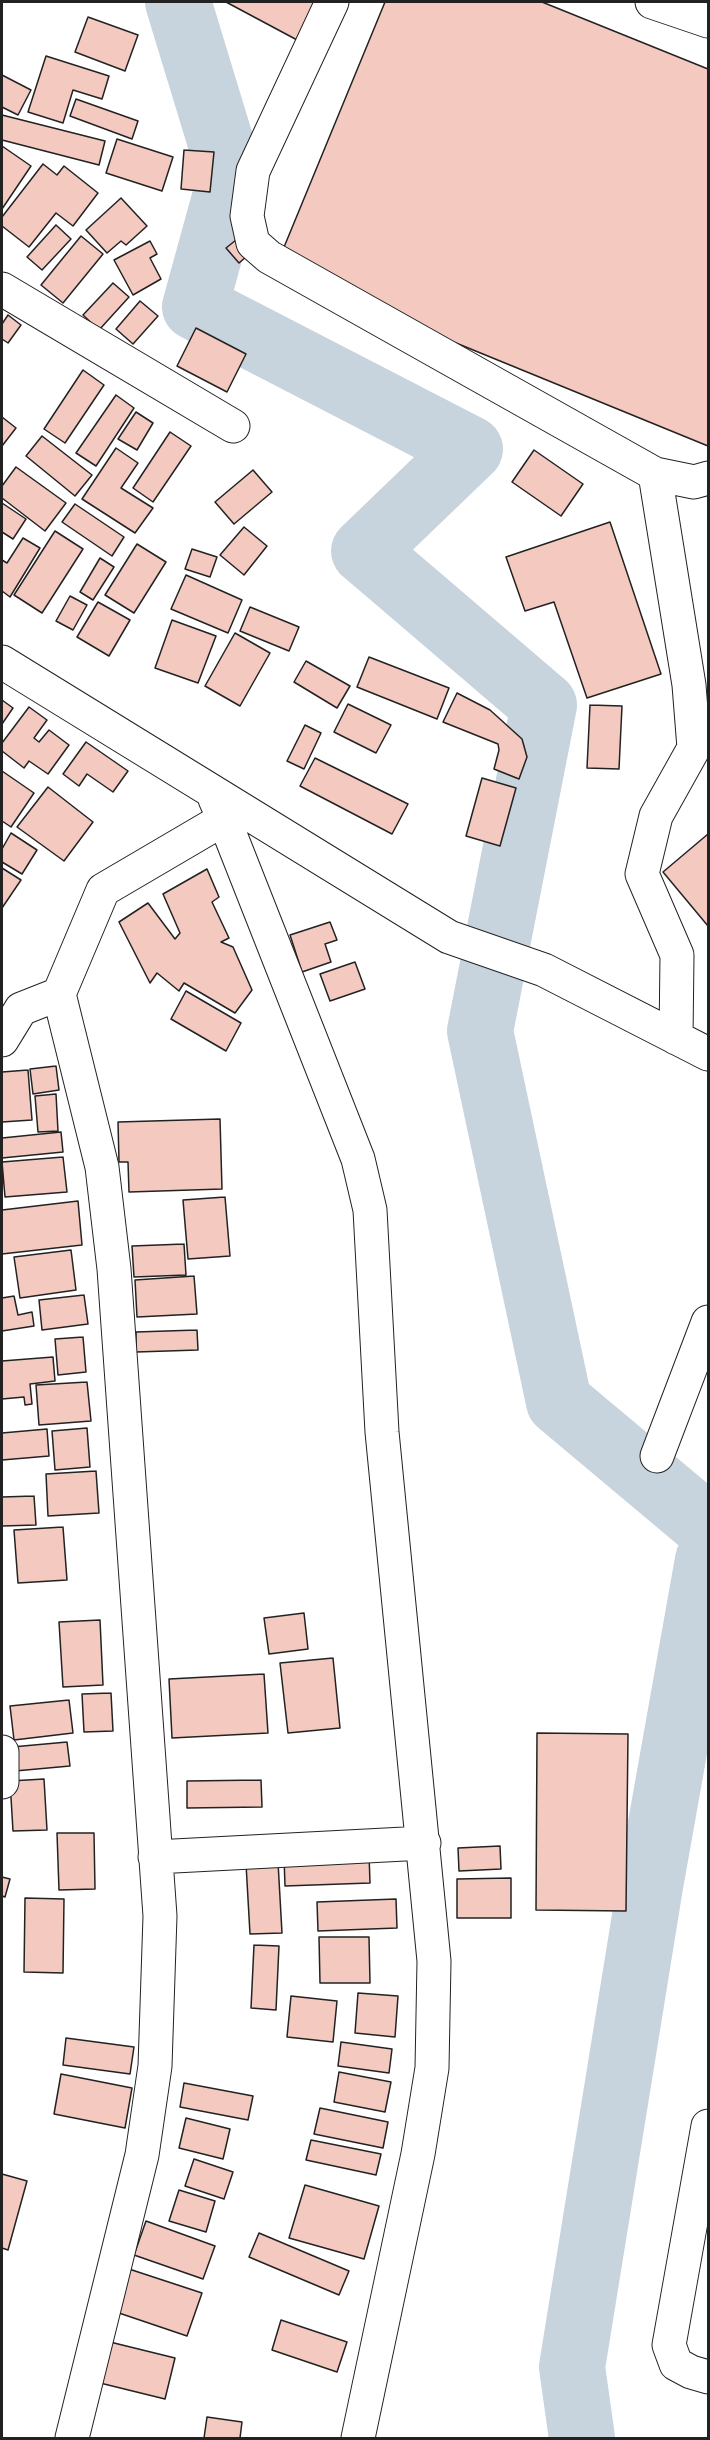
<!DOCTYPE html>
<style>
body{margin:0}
#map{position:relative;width:710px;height:2440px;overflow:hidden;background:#fff;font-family:"Fira Sans",sans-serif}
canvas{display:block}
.frame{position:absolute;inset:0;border:3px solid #222;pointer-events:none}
</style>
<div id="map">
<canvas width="710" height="2440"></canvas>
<div class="frame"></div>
</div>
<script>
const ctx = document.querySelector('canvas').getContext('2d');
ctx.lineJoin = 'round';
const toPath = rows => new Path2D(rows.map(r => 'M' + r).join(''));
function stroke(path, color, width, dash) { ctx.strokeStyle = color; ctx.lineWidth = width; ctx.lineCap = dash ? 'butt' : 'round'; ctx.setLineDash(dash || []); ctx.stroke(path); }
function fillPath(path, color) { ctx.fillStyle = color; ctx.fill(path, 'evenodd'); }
const river = toPath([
 [178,2,231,176,195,307,470,449,364,551,544,705,480,1031,559,1402,708,1527],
 [582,2438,572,2367,650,1886,708,1560]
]);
const building = toPath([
 [226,2,320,2,299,41,226,2],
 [385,2,542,2,708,69,708,446,275,269,385,2],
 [88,17,138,35,125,71,75,52,88,17],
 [46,56,109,76,102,99,73,90,63,123,28,112,46,56],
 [2,75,31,90,18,115,2,107,2,75],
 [76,99,138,121,132,139,70,116,76,99],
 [2,115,105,141,99,165,2,140,2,115],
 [117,139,173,157,162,191,106,173,117,139],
 [2,146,31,166,2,209,2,146],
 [184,150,214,152,210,192,181,189,184,150],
 [43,164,57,175,64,166,98,193,73,226,56,213,29,247,2,226,2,217,43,164],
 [121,198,147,226,126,245,121,241,107,253,86,230,121,198],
 [56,225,71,239,42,270,27,257,56,225],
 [81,236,103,254,63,303,41,285,81,236],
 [241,236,254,250,239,263,226,248,241,236],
 [150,241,157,254,150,258,161,279,133,295,114,260,150,241],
 [113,283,129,297,99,330,83,315,113,283],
 [140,301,158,316,133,344,116,329,140,301],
 [8,315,21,325,8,343,2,339,2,324,8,315],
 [196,328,246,354,227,392,177,366,196,328],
 [83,370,104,385,65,443,44,429,83,370],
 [116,395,134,408,96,466,76,453,116,395],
 [136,412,153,423,137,450,118,439,136,412],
 [2,417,16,428,2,446,2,417],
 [170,432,191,446,153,502,133,488,170,432],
 [42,436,92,475,75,496,26,456,42,436],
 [116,448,138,463,121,488,153,508,135,533,82,499,116,448],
 [534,450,583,484,561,516,512,482,534,450],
 [16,467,66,503,45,531,2,498,2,486,16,467],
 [253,470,272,492,234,524,215,502,253,470],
 [2,503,26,519,13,539,2,532,2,503],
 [75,504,124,537,112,556,62,522,75,504],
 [610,522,661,674,587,698,554,602,525,611,506,557,610,522],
 [244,527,267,546,244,575,220,555,244,527],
 [55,531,83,549,42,613,14,595,55,531],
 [23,538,40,548,10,597,2,591,2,560,7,563,23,538],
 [137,544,166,562,134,613,105,595,137,544],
 [192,549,217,557,210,577,185,569,192,549],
 [100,558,114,567,93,600,80,592,100,558],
 [186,575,242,600,228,633,171,609,186,575],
 [70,596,87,605,73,630,56,621,70,596],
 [98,602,130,620,109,656,77,637,98,602],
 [250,607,299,627,289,651,240,631,250,607],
 [172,620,216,636,198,683,155,668,172,620],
 [235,633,270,653,240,706,205,686,235,633],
 [369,657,449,688,437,719,357,687,369,657],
 [306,661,350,686,337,708,294,682,306,661],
 [457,693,490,710,522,739,527,757,519,779,494,769,499,750,498,744,443,722,457,693],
 [2,700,13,708,2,724,2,700],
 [348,704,391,725,376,753,334,732,348,704],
 [590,705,622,706,619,769,587,768,590,705],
 [29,707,47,720,34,738,39,742,49,730,69,745,48,774,29,761,24,768,2,751,2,743,29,707],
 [305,725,321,733,304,769,287,761,305,725],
 [86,742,128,771,113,792,87,774,79,786,63,774,86,742],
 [315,758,408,804,392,834,300,786,315,758],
 [2,771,34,793,11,827,2,821,2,771],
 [482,778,516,788,500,846,466,836,482,778],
 [48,787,93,822,64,861,17,827,48,787],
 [11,833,37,850,22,874,2,862,2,849,11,833],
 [708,834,708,926,663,872,708,834],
 [2,868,21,880,2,908,2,868],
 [207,869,219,897,212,902,229,938,221,942,233,947,252,990,235,1013,184,983,179,991,157,973,150,983,119,922,148,903,175,939,180,933,163,894,207,869],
 [330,922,337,940,325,944,331,962,302,972,290,935,330,922],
 [355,962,365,989,330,1001,320,974,355,962],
 [186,991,241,1023,226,1051,171,1019,186,991],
 [56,1066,59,1090,33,1094,30,1069,56,1066],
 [28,1070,32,1120,2,1122,2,1072,28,1070],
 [56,1094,58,1131,38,1132,35,1096,56,1094],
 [220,1119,222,1189,129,1192,128,1162,119,1162,118,1122,220,1119],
 [61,1132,63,1152,2,1158,2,1138,61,1132],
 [63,1157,67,1192,5,1197,2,1162,63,1157],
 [225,1197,230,1256,188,1259,183,1200,225,1197],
 [78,1201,82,1245,2,1254,2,1210,78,1201],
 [184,1244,186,1275,134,1277,132,1246,184,1244],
 [71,1250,76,1290,20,1298,14,1257,71,1250],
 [194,1276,197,1314,137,1317,135,1280,194,1276],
 [84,1295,88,1324,42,1330,39,1300,84,1295],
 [14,1296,18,1315,32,1312,34,1326,2,1331,2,1298,14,1296],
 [197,1330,198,1350,136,1352,136,1332,197,1330],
 [83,1337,86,1372,58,1375,55,1339,83,1337],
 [53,1357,55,1381,30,1384,32,1404,25,1405,24,1397,2,1399,2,1361,53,1357],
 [87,1382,91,1421,39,1425,36,1385,87,1382],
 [87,1428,90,1467,55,1470,52,1431,87,1428],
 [47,1429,49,1456,2,1460,2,1433,47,1429],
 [96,1471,99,1513,48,1516,46,1474,96,1471],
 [34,1496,36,1525,2,1526,2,1497,34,1496],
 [63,1527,67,1580,18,1583,14,1530,63,1527],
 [304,1613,308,1649,269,1654,264,1618,304,1613],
 [100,1620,103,1685,63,1687,59,1622,100,1620],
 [333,1658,340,1728,288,1733,280,1663,333,1658],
 [264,1674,268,1733,172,1738,169,1679,264,1674],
 [111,1693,113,1731,84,1732,82,1694,111,1693],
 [69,1700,73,1733,14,1740,10,1706,69,1700],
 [537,1733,628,1734,626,1911,536,1910,537,1733],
 [67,1742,70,1766,15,1771,12,1747,67,1742],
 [44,1779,47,1830,13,1831,10,1781,44,1779],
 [261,1780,262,1807,187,1808,187,1781,261,1780],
 [57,1833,94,1833,95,1889,59,1890,57,1833],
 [500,1846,501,1869,459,1871,458,1848,500,1846],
 [369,1854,370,1883,285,1886,284,1857,369,1854],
 [278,1862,282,1933,250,1934,246,1864,278,1862],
 [2,1877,10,1879,5,1897,2,1896,2,1877],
 [511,1878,511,1918,457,1918,457,1879,511,1878],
 [25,1898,64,1899,63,1973,24,1972,25,1898],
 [396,1899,397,1928,318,1931,317,1902,396,1899],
 [319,1937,369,1937,370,1983,320,1983,319,1937],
 [254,1945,279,1946,276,2010,251,2008,254,1945],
 [358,1993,398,1996,395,2037,355,2033,358,1993],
 [291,1996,337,2001,333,2042,287,2037,291,1996],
 [66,2038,134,2047,130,2074,63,2065,66,2038],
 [341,2042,392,2049,389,2073,338,2066,341,2042],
 [339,2072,391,2082,385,2112,334,2102,339,2072],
 [61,2074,132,2088,125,2128,54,2114,61,2074],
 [184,2083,253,2096,248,2120,180,2107,184,2083],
 [320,2108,388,2122,383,2148,314,2134,320,2108],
 [186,2118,230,2129,223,2159,179,2148,186,2118],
 [311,2140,381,2154,376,2175,306,2160,311,2140],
 [194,2159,233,2172,224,2199,185,2186,194,2159],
 [2,2174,27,2181,8,2250,2,2248,2,2174],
 [305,2185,379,2206,364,2259,289,2238,305,2185],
 [179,2190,215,2201,206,2232,169,2221,179,2190],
 [146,2221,215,2246,203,2279,134,2255,146,2221],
 [259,2233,349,2271,339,2295,249,2257,259,2233],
 [129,2269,202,2293,187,2336,116,2312,129,2269],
 [281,2320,347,2342,337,2372,272,2350,281,2320],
 [110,2342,175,2358,165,2399,100,2383,110,2342],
 [207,2417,242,2422,240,2438,204,2438,207,2417]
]);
const minor = toPath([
 [332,2,253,171,247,216,253,243,269,257,655,474,694,482,708,478],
 [652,2,708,21],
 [2,289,233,426],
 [655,474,689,685,694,748,656,816,642,874,677,955,676,1038],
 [2,662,449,937,544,970,708,1054],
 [224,819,358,1159,370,1210,382,1432,434,1961,432,2068,418,2154,358,2438],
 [59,994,102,1167,114,1269,160,1916,155,2066,142,2155,72,2438],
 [2,1040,21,1009,59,994,103,890,224,819,215,799],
 [657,1456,708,1322],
 [2,1752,2,1782],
 [155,1857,424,1843],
 [708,2126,669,2345,676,2364,691,2372,708,2377]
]);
stroke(river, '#c7d3dd', 66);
fillPath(building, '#f3c9c0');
stroke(building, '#222', 1.5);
stroke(minor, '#222', 35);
stroke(minor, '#fff', 33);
</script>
